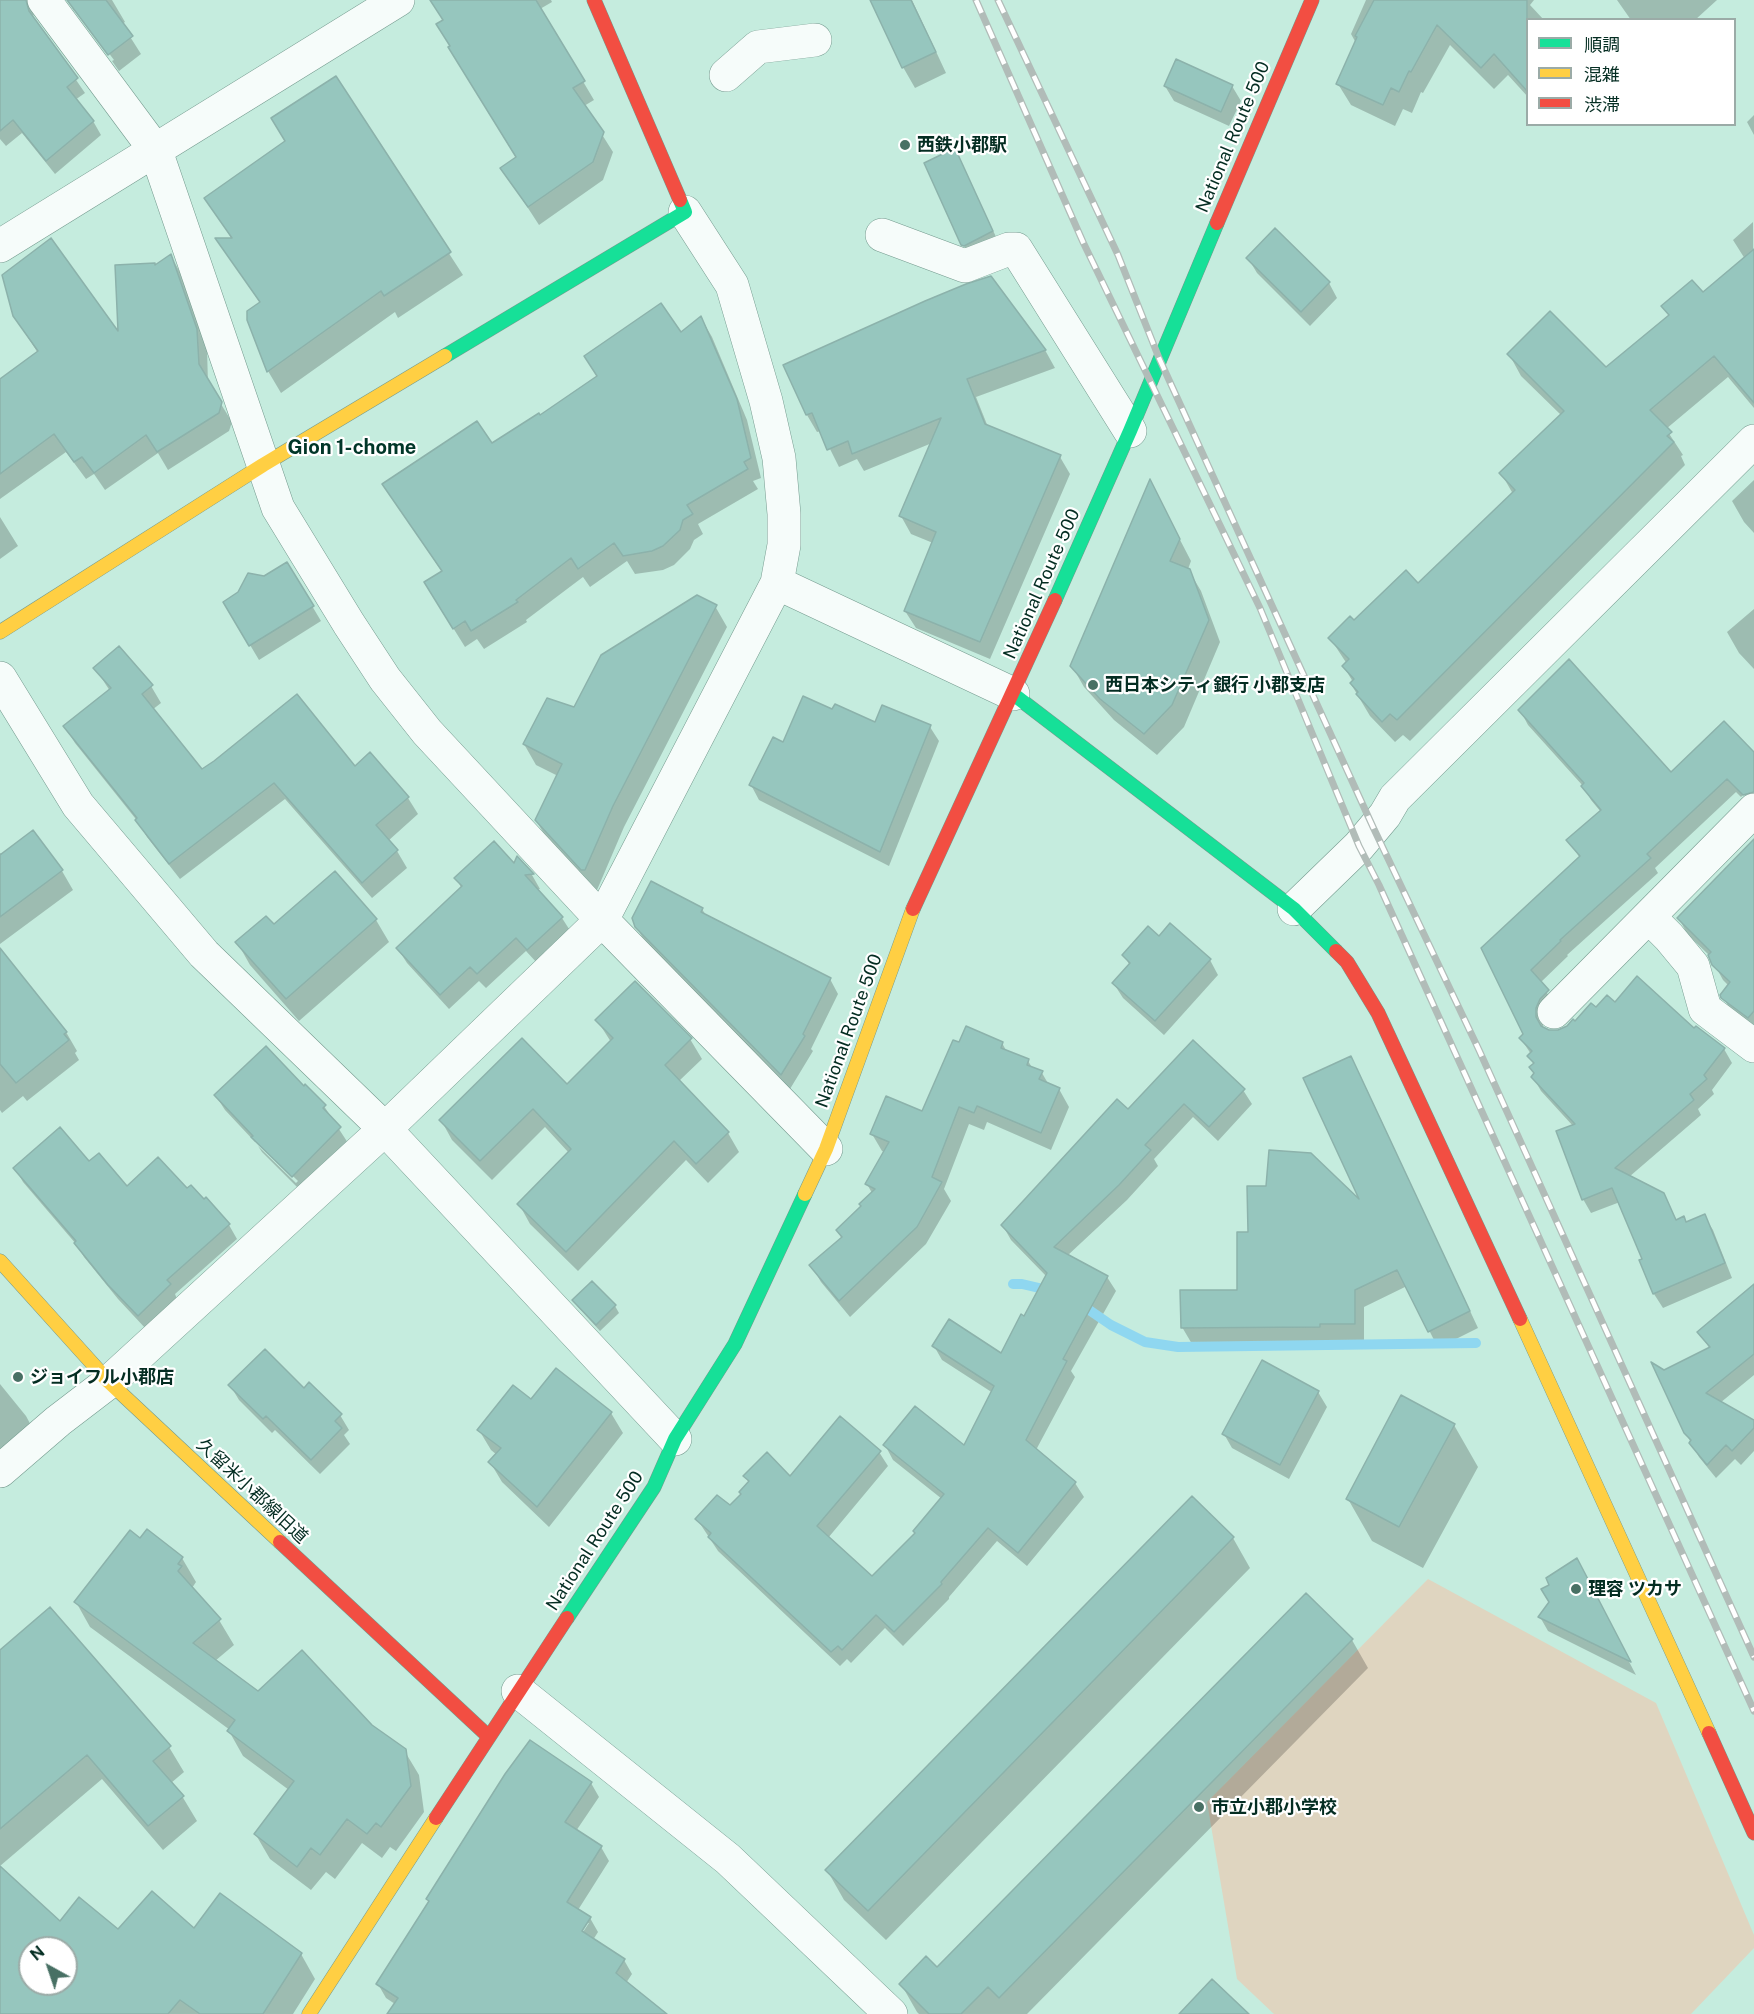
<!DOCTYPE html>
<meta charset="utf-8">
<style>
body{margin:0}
#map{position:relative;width:1754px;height:2014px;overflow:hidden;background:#c5ecde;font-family:"Public Sans","Noto Sans JP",sans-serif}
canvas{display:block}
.legend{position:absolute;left:1526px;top:18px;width:210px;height:108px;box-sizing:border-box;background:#fff;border:2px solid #9baba7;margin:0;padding:8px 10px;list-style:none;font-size:18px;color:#042d22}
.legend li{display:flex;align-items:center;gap:12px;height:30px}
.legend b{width:30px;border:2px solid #9baba7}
.north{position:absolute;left:18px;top:1936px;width:60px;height:60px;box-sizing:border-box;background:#fff;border:2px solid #9baba7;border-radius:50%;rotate:320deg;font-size:16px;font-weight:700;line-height:24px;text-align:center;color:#042d22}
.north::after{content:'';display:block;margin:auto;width:21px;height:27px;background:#487064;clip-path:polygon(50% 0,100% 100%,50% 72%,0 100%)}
</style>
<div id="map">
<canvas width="1754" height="2014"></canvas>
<ul class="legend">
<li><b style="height:8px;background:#16e098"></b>順調</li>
<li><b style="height:8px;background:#ffcf43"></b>混雑</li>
<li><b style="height:8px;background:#f24e42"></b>渋滞</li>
</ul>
<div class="north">N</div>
</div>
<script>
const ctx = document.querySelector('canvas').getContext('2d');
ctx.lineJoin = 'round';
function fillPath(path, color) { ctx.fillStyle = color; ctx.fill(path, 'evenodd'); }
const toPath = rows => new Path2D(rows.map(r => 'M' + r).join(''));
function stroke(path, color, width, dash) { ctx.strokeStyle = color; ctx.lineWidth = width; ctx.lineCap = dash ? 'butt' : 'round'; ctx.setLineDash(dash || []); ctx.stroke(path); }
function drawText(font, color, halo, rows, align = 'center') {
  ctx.font = font + ' "Public Sans","Noto Sans JP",sans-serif'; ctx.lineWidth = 4.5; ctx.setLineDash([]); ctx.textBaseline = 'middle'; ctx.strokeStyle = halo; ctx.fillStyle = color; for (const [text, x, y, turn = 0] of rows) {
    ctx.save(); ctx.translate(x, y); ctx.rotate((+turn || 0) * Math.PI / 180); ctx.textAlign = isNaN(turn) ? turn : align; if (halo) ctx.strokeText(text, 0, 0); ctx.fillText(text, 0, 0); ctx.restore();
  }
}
const green = toPath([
 [1428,1579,1656,1703,1754,1935,1754,1948,1691,2014,1274,2014,1237,1979,1207,1802]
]);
const shadow = toPath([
 [0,0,37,0,33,17,85,93,75,100,93,121,101,135,55,174,22,133,6,146,0,139],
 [68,0,112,0,125,22,122,24,141,54,119,71,112,61,114,60,77,11,74,11],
 [435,0,551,0,552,2,540,9,594,100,584,106,613,152,603,180,539,225,502,168,518,157,451,47,444,21],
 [872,0,912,0,946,73,915,88,903,67],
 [1366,0,1534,0,1530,5,1544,20,1528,20,1528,97,1508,75,1494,89,1450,45,1423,93,1421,92,1412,113,1403,109,1395,126,1351,105,1338,84,1356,43,1351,34],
 [1617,0,1717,0,1695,20,1631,20],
 [335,78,463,275,398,318,395,312,281,393,268,371,249,320,260,303,218,240,232,239,206,198,286,142],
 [1165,86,1232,86,1241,101,1229,126,1174,101],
 [1754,115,1754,135,1747,122],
 [954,150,1001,247,972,259,963,244],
 [1753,222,1754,408,1728,377,1666,429,1683,455,1681,456,1685,465,1410,741,1403,735,1395,742,1370,716,1351,684,1353,682,1344,667,1347,664,1330,638,1418,585,1513,494,1501,473,1561,415,1521,376,1509,354,1606,369,1669,316,1663,306,1702,295,1745,259,1733,240],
 [171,256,181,274,207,349,208,383,232,422,229,431,168,470,158,453,105,490,94,474,86,479,66,452,0,499,0,381,38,353,14,316,120,335,155,267],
 [1248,258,1329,283,1337,298,1310,326,1257,273],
 [701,318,712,337,747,420,761,478,753,481,758,489,698,524,703,534,694,540,690,549,674,565,663,570,635,574,627,561,590,587,583,577,526,620,527,622,484,649,477,639,465,647,437,602,442,572,384,484,492,446,680,334],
 [1045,350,1055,368,976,397,988,427,1060,457,1070,474,990,659,916,628,905,611,933,543,911,534,901,516,932,443,864,471,857,459,839,467,821,431,817,432,807,415,785,366],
 [1754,480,1754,533,1744,522,1732,501],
 [1150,482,1191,561,1188,569,1201,591,1220,642,1184,727,1157,755,1114,720,1084,687,1072,666],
 [0,517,18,546,0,559],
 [287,564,321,621,259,660,225,603],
 [715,606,727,627,624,827,597,890,548,841,536,820,558,776,536,765,524,744],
 [1754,609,1754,669,1739,653,1727,632],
 [95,668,151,686,161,703,152,710,202,771,355,768,408,798,418,814,388,841,397,851,407,868,372,898,285,799,180,879,147,837,139,823,75,743,65,727,110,691],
 [1520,710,1671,774,1754,754,1754,784,1741,797,1736,792,1655,868,1658,873,1567,955,1568,956,1540,983,1556,1006,1543,1023,1543,1029,1548,1031,1559,1032,1596,1009,1615,1004,1694,1030,1724,1049,1732,1063,1712,1090,1714,1094,1698,1109,1701,1115,1629,1177,1663,1194,1677,1221,1686,1223,1704,1216,1713,1230,1732,1278,1663,1308,1654,1294,1641,1261,1644,1260,1620,1202,1591,1213,1583,1199,1573,1126,1541,1091,1533,1077,1535,1074,1534,1065,1529,1056,1531,1054,1521,1039,1525,1034,1483,948,1580,858,1568,840,1601,812,1591,800,1583,786,1528,725],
 [833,711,876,724,930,727,939,741,889,866,759,800,751,785,783,744],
 [1754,840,1754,1030,1732,1013,1723,997,1729,986,1723,980,1710,956,1687,934,1679,918],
 [0,853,62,871,73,890,0,944],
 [517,859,532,875,540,889,536,889,562,918,571,932,537,963,526,951,486,988,479,981,449,1009,407,963,398,949,462,889,456,878,514,865],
 [702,909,707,917,830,979,838,994,811,1049,813,1051,790,1089,645,942,636,926],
 [376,920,389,942,299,1021,250,965,237,942,273,927],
 [1159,939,1210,960,1218,975,1164,1035,1123,998,1114,984,1130,966,1124,955],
 [0,950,66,1032,77,1051,75,1053,79,1060,27,1101,23,1096,2,1113,0,1110],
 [597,1020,690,1039,702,1059,679,1081,728,1133,739,1152,708,1183,686,1160,578,1271,530,1224,519,1204,569,1153,545,1127,492,1180,452,1140,441,1120,567,1086,611,1042],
 [1002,1043,1007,1052,1028,1061,1033,1069,1042,1073,1049,1085,1059,1089,1069,1107,1051,1150,987,1122,984,1130,969,1124,944,1189,951,1201,926,1244,850,1317,821,1282,811,1265,842,1239,837,1230,862,1207,872,1193,867,1184,884,1152,882,1151,872,1134,923,1113,960,1044],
 [1350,1058,1360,1075,1478,1328,1438,1348,1407,1286,1364,1307,1364,1340,1329,1340,1329,1343,1192,1344,1182,1327,1239,1291,1249,1233,1364,1205],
 [1243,1090,1252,1104,1218,1141,1193,1117,1154,1159,1158,1166,1127,1200,1067,1256,1107,1277,1116,1291,1071,1371,1075,1377,1036,1450,1075,1483,1084,1497,1027,1566,997,1541,949,1597,949,1599,903,1646,885,1628,851,1663,847,1659,840,1666,718,1551,697,1519,730,1507,743,1494,749,1483,745,1476,790,1478,879,1452,888,1466,828,1538,872,1578,916,1534,942,1499,893,1460,885,1445,964,1447,993,1393,942,1360,934,1346,1002,1355,1047,1277,1011,1240,1003,1226,1128,1111],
 [216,1096,324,1106,348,1143,301,1191,262,1152,258,1146,296,1183,298,1181,255,1139,255,1142,225,1110],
 [89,1163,127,1188,229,1225,237,1239,175,1294,177,1299,146,1329,118,1299,84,1257,76,1244,23,1182,15,1168],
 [1754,1295,1754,1375,1720,1403,1754,1422,1754,1451,1741,1465,1735,1459,1716,1478,1699,1457,1685,1432,1664,1371,1710,1349,1699,1332],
 [574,1300,615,1306,619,1313,600,1331,578,1307],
 [0,1384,26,1416,41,1444,0,1460],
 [230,1385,340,1415,349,1430,344,1435,350,1444,320,1474,275,1430,272,1433,239,1400],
 [1318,1392,1327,1407,1289,1479,1232,1448,1224,1434],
 [532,1401,611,1413,623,1433,549,1527,502,1482,490,1462,497,1455,491,1450,479,1430],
 [1454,1425,1478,1467,1423,1568,1372,1541,1348,1499],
 [1192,1498,1233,1538,1250,1568,886,1940,844,1900,827,1870],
 [140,1540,182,1558,196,1582,192,1588,219,1620,234,1645,215,1661,258,1693,371,1726,404,1750,419,1775,424,1812,396,1851,390,1847,382,1858,362,1843,335,1879,326,1872,311,1890,270,1859,256,1835,289,1790,243,1756,229,1731,230,1730,90,1627,76,1602],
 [1584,1575,1636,1675,1548,1631,1540,1617],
 [1352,1640,1368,1668,1027,2014,919,2014,917,2012,901,1984,937,1970],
 [0,1652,169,1747,184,1772,171,1783,182,1796,197,1821,163,1850,102,1779,0,1866],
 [591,1783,599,1797,576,1831,601,1847,609,1861,578,1910,590,1918,598,1932,593,1940,624,1960,632,1974,626,1983,655,2014,389,2014,395,2004,386,1998,378,1984,430,1903,428,1899],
 [586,1923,589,1923,579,1938,576,1937],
 [0,1868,60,1923,118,1931,194,1930,301,1954,315,1979,293,2014,0,2014],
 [30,1948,66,1948,66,1984,30,1984]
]);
const stream = toPath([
 [1013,1284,1022,1284,1052,1291],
 [1079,1303,1111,1325,1145,1342,1178,1347,1476,1343]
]);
const building = toPath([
 [0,0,26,0,29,11,78,78,67,87,94,121,46,161,13,120,0,131,0,0],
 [67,0,106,0,133,36,108,55,67,0],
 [430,0,536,0,585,81,573,88,604,132,593,162,528,207,500,168,516,157,448,47,450,46,436,24,443,20,430,0],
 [870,0,911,0,936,52,902,68,870,0],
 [1374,0,1527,0,1527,91,1494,54,1481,68,1437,25,1411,72,1409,71,1399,92,1391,88,1383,105,1336,84,1357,37,1355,36,1374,0],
 [1176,59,1233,85,1221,112,1164,86,1176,59],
 [336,76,451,252,384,296,381,291,267,372,247,320,247,311,260,302,215,238,232,238,204,198,285,141,271,118,336,76],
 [955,148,993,231,964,246,961,245,924,163,955,148],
 [1275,228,1330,282,1301,312,1246,258,1275,228],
 [51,238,118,331,115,265,155,263,155,265,171,254,197,329,199,364,222,402,219,413,157,452,146,435,94,473,82,457,74,462,54,434,0,474,0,379,38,351,13,316,2,275,51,238],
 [1754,249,1754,403,1714,356,1650,410,1672,432,1667,436,1674,442,1397,720,1390,714,1382,722,1356,694,1358,692,1350,683,1354,679,1342,666,1349,659,1328,638,1350,616,1354,620,1406,570,1418,583,1515,490,1499,473,1564,411,1507,354,1550,311,1606,367,1669,315,1661,306,1692,280,1703,292,1754,249],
 [991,276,1046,350,967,379,985,424,1061,455,980,642,904,611,936,532,899,516,941,418,852,454,848,441,827,450,812,413,806,415,783,365,925,301,966,284,991,276],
 [661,303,681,332,701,316,737,399,751,458,744,462,748,469,687,505,693,514,683,520,680,530,663,546,652,551,623,556,614,543,578,569,571,558,516,600,518,602,471,631,465,621,453,629,424,582,442,571,382,484,477,421,492,443,539,413,540,415,597,376,584,356,661,303],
 [1150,479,1180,539,1170,561,1190,569,1209,620,1172,705,1144,734,1100,699,1070,666,1150,479],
 [287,562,314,606,249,646,223,602,238,592,248,573,264,576,287,562],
 [697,595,717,605,613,806,585,870,581,870,535,820,562,764,523,744,547,698,574,707,601,655,697,595],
 [119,646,153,685,142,694,202,769,214,761,297,694,355,766,370,752,409,797,376,825,398,850,362,883,274,783,169,864,135,820,137,818,63,726,111,688,93,668,119,646],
 [1569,659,1671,772,1724,721,1754,752,1754,792,1743,795,1727,779,1647,854,1651,858,1560,940,1561,941,1531,970,1549,990,1540,999,1536,1008,1536,1017,1541,1026,1549,1030,1558,1030,1567,1026,1573,1019,1575,1021,1591,1003,1596,1007,1607,995,1615,1002,1637,976,1694,1028,1696,1026,1725,1048,1704,1075,1707,1079,1690,1094,1694,1100,1615,1168,1664,1193,1676,1220,1684,1216,1686,1222,1705,1214,1725,1263,1653,1294,1639,1260,1642,1259,1612,1188,1582,1200,1556,1131,1575,1124,1531,1077,1534,1073,1529,1067,1534,1063,1527,1056,1532,1051,1519,1038,1523,1034,1481,948,1580,856,1566,840,1601,810,1581,786,1584,783,1518,710,1569,659],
 [803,696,832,709,835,704,875,722,882,705,931,725,880,852,749,785,773,737,783,742,803,696],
 [33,830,63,870,0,917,0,855,33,830],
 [1754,839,1754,1011,1748,1018,1721,998,1720,995,1730,982,1712,965,1708,955,1711,952,1677,918,1754,839],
 [494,841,514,863,517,856,534,874,525,875,563,917,527,950,516,938,477,974,470,967,440,995,396,948,462,886,454,878,494,841],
 [335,871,377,919,286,999,235,942,266,916,274,924,335,871],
 [651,881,703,908,701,912,831,978,803,1034,805,1036,781,1075,635,927,632,918,651,881],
 [1170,923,1211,959,1155,1021,1112,983,1130,963,1122,955,1148,926,1159,936,1170,923],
 [0,948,67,1032,64,1034,69,1040,16,1083,0,1064,0,948],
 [635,981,692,1038,665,1065,729,1132,696,1164,674,1141,566,1252,517,1204,571,1149,533,1109,480,1161,439,1120,522,1038,567,1084,613,1038,595,1020,635,981],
 [966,1026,1003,1042,1001,1048,1029,1059,1027,1065,1043,1071,1039,1079,1060,1088,1041,1133,977,1106,974,1113,959,1107,932,1177,942,1182,917,1227,839,1301,809,1265,842,1237,836,1230,861,1206,859,1204,875,1189,865,1184,889,1142,870,1134,886,1096,922,1111,953,1040,959,1042,966,1026],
 [1193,1040,1245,1089,1209,1127,1184,1104,1145,1145,1151,1150,1119,1185,1054,1247,1108,1276,1063,1359,1067,1361,1026,1440,1076,1482,1018,1553,988,1528,941,1582,942,1584,894,1632,876,1615,842,1650,838,1646,831,1652,708,1537,711,1533,695,1519,717,1495,730,1505,741,1494,739,1492,749,1481,743,1476,767,1452,790,1476,840,1416,881,1451,817,1526,872,1576,915,1533,913,1531,944,1494,883,1445,915,1406,964,1445,994,1386,932,1346,949,1319,1001,1353,1021,1314,1024,1316,1047,1273,1001,1225,1117,1099,1128,1109,1193,1040],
 [266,1046,304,1086,305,1084,326,1105,323,1108,341,1127,292,1177,251,1137,253,1136,214,1095,266,1046],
 [1351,1056,1470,1311,1428,1332,1397,1270,1355,1290,1355,1324,1320,1324,1320,1327,1181,1328,1180,1290,1237,1290,1237,1232,1248,1232,1247,1186,1266,1186,1269,1150,1311,1153,1359,1199,1303,1078,1351,1056],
 [60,1127,89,1161,99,1153,127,1186,158,1157,187,1188,191,1185,204,1199,206,1197,230,1224,167,1280,171,1284,138,1316,108,1285,74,1243,76,1241,13,1168,60,1127],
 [592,1281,616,1305,596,1325,572,1300,592,1281],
 [1754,1284,1754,1354,1706,1393,1754,1420,1754,1428,1732,1451,1726,1445,1707,1465,1689,1443,1691,1440,1684,1433,1651,1362,1664,1370,1710,1347,1697,1332,1754,1284],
 [265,1349,304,1388,309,1382,342,1414,335,1421,342,1428,311,1460,266,1416,263,1419,228,1385,265,1349],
 [1262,1360,1319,1391,1280,1465,1222,1434,1262,1360],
 [556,1368,612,1412,537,1507,488,1462,501,1448,477,1430,513,1385,531,1399,556,1368],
 [1401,1395,1455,1424,1399,1527,1346,1499,1401,1395],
 [1192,1496,1234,1537,868,1911,825,1870,1192,1496],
 [147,1529,183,1557,178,1564,182,1566,178,1571,221,1619,193,1643,258,1691,302,1650,372,1725,406,1749,411,1786,381,1827,376,1823,367,1834,347,1819,320,1855,311,1848,297,1867,254,1834,294,1781,227,1731,235,1720,74,1602,130,1530,140,1538,147,1529],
 [1577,1558,1631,1662,1538,1617,1549,1602,1541,1589,1549,1585,1546,1578,1577,1558],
 [1306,1593,1353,1639,999,1998,988,1987,961,2014,929,2014,899,1984,926,1956,937,1967,1306,1593],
 [50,1607,171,1746,153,1761,184,1796,148,1826,87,1755,0,1829,0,1650,50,1607],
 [530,1740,592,1782,565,1822,602,1846,567,1902,591,1917,582,1931,625,1959,616,1973,667,2014,387,2014,398,1998,376,1984,429,1901,426,1899,505,1774,530,1740],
 [0,1866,60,1921,79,1897,118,1929,152,1891,194,1928,220,1893,302,1953,263,2014,200,2014,180,2000,168,2014,0,2014,0,1866],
 [30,1948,66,1948,66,1984,30,1984,30,1948],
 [1212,1979,1249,2014,1179,2014,1212,1979]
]);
const street = toPath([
 [44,0,156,151,278,508,349,624,385,679,427,732,602,920,826,1149],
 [726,75,758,47,815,40],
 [882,235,965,266,1009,249,1016,249,1130,431],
 [0,246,398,0],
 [777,583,1013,694],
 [0,678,78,805,204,954,385,1129,675,1439],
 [1294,909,1359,846,1385,815,1395,798,1754,441],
 [1649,917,1669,937,1693,966,1705,1009,1754,1046],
 [1554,1012,1754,810],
 [0,1471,58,1421,109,1382,385,1129,602,920,777,583,784,545,784,514,779,458,766,401,732,285,685,212],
 [518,1691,728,1859,891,2014]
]);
const fast = toPath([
 [445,356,685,212,680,200],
 [1055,600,1130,431,1217,223],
 [1013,694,1294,909,1336,951],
 [567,1618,654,1487,675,1439,735,1344,805,1194]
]);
const slow = toPath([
 [0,632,263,465,445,356],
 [805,1194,826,1149,913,909],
 [0,1261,109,1382,280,1542],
 [1520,1319,1709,1733],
 [309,2014,436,1818]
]);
const jam = toPath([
 [594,0,680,200],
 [1217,223,1312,0],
 [913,909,1055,600],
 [1336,951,1347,962,1378,1013,1520,1319],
 [280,1542,488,1736],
 [1709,1733,1754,1833],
 [436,1818,567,1618]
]);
const rail = toPath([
 [976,0,1083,242,1260,608,1359,846,1379,885,1754,1711],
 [998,0,1118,255,1159,358,1373,827,1479,1050,1754,1657]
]);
const markers = [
 [905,145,6,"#487064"],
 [1093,685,6,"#487064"],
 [18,1377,6,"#487064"],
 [1576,1589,6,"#487064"],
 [1199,1807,6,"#487064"]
];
const streetNames = [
 ["National Route 500",1233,137,-67],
 ["National Route 500",1042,584,-66],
 ["National Route 500",849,1031,-70],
 ["久留米小郡線旧道",252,1491,43],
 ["National Route 500",595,1541,-57]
];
const poiNames = [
 ["西鉄小郡駅",917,145],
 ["西日本シティ銀行 小郡支店",1105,685],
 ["ジョイフル小郡店",30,1377],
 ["理容 ツカサ",1588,1589],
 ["市立小郡小学校",1211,1807]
];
const neighbourhoodNames = [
 ["Gion 1-chome",352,448]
];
fillPath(green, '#dfd5c0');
fillPath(shadow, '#0003');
stroke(stream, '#8fd7f0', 10);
fillPath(building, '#96c6be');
stroke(building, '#8cb2ab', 1.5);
stroke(street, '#749a8e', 34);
stroke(fast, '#749a8e', 15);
stroke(slow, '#749a8e', 15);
stroke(jam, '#749a8e', 15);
stroke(street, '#f6fcfa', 33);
stroke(fast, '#16e098', 14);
stroke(slow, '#ffcf43', 14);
stroke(jam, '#f24e42', 14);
stroke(rail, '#b1bcb8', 7);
stroke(rail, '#fff', 4.5, [14]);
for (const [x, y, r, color] of markers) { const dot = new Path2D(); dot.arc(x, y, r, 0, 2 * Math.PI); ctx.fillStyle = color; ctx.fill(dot); stroke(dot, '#fff', 2); }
drawText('18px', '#042d22', '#fff', streetNames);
drawText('bold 18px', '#042d22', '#fff', poiNames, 'left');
drawText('bold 20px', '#003628', '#fff', neighbourhoodNames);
</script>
